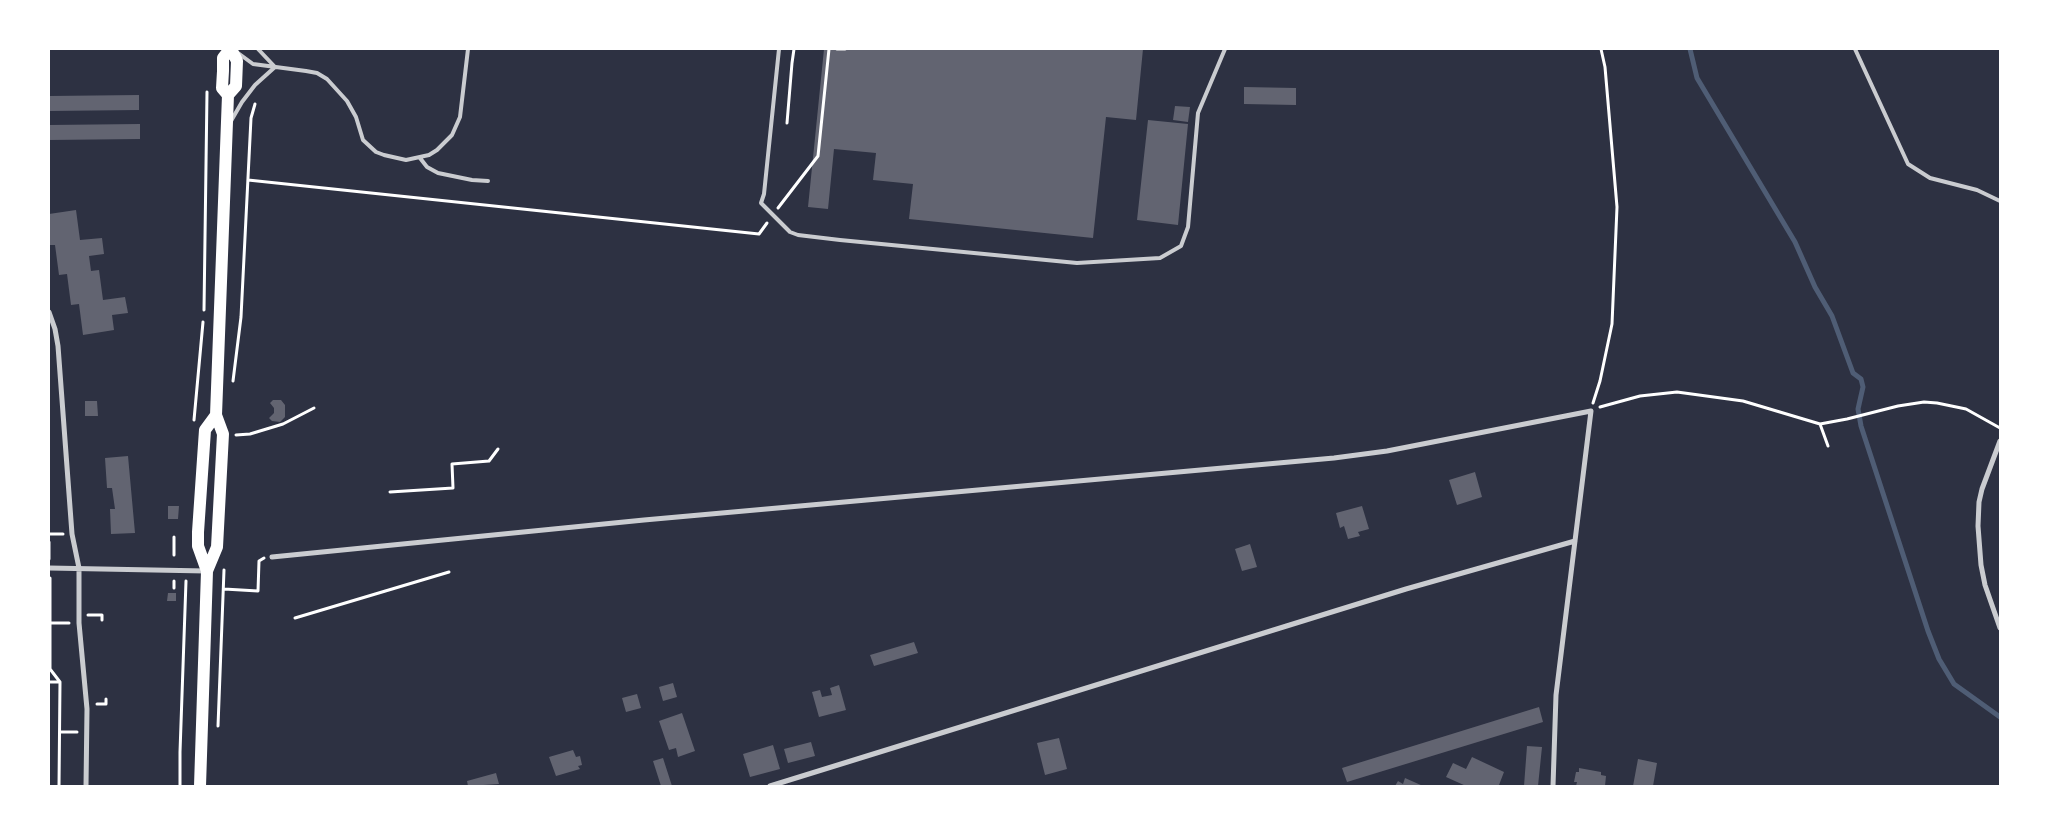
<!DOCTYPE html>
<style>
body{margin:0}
#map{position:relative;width:2049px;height:835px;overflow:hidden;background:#2d3142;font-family:"Roboto Condensed",sans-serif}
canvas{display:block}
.frame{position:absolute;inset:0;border:50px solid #fff;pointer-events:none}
</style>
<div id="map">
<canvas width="2049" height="835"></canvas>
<div class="frame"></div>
</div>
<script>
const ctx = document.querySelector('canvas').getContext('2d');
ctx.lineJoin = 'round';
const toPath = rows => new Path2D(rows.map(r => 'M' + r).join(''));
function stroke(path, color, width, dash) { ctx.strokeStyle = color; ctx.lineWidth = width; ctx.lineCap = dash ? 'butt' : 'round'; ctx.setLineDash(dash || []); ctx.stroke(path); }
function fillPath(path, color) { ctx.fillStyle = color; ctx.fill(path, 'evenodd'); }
const stream = toPath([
 [1690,49,1697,78,1795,242,1815,287,1832,316,1853,373,1861,379,1863,387,1858,409,1861,426,1928,631,1939,659,1954,684,2000,717]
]);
const building = toPath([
 [824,49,1143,49,1136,120,1106,117,1093,238,909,219,913,184,873,180,876,153,834,149,828,209,808,207],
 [1244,87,1296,88,1296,105,1244,104],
 [139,95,139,110,49,111,49,96],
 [1175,106,1190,107,1188,122,1173,120],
 [1148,120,1188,124,1178,225,1137,220],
 [140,124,140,139,49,140,49,125],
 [76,210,80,240,102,238,104,254,89,256,91,271,99,270,103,300,125,297,128,313,112,315,114,330,83,335,79,304,71,305,67,274,59,275,55,245,49,245,49,214],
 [273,400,281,400,285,405,285,417,280,422,272,421,269,418,274,413,274,408,270,403],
 [85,401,97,401,98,416,85,416],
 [128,456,135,533,111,534,110,509,115,509,112,488,107,488,105,458],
 [1475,472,1482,497,1457,505,1449,480],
 [168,506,179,506,178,519,168,519],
 [1362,506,1369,529,1358,532,1360,536,1348,539,1344,526,1340,528,1336,513],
 [1250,544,1257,567,1242,571,1235,549],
 [168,593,176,593,176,601,167,601],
 [914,642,918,653,874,666,870,655],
 [673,683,677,697,663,701,659,687],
 [839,685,846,710,819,717,812,692,820,690,822,697,832,695,830,688],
 [637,694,641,708,626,712,622,698],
 [1539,707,1543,722,1347,782,1342,768],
 [682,713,695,751,678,757,676,748,669,750,659,721],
 [1059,738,1067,769,1045,775,1037,743],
 [811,742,815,756,788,763,784,749],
 [773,745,780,769,750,777,743,754],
 [1527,746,1542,747,1538,786,1524,786],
 [573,750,576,757,580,756,582,765,578,766,580,769,556,776,549,757],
 [1472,757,1504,772,1499,785,1502,786,1466,786,1446,777,1453,763,1466,769],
 [663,758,672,786,661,786,653,761],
 [1638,759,1657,763,1653,786,1633,786],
 [1579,768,1601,772,1601,775,1606,776,1605,786,1576,786,1577,782,1574,782,1576,772,1579,772],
 [496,773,499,784,468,786,467,781],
 [1405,778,1423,786,1395,786,1398,781,1403,784]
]);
const path = toPath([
 [837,49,845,49],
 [792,63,794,49],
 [787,123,792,63],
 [248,180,759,234,767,223],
 [778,208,818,156,829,49],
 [204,310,207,92],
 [233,381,241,317,251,118,255,104],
 [1593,403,1600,381,1612,324,1617,207,1605,67,1601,49],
 [1600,407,1640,396,1677,392,1743,401,1820,424,1847,419,1898,406,1924,402,1937,403,1966,409,2000,428],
 [194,420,203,322],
 [1820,424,1828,446],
 [236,435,250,434,283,424,314,408],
 [390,492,453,488,452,464,489,461,498,449],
 [49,534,63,534],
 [49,542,49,559],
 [174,555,174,537],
 [50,578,50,669,60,682,59,786],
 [174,588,174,581],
 [224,589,258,591,259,561,264,558],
 [88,615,102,615,102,620],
 [295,618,449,572],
 [50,623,69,623],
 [49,682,60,682],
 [97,704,106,704,106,699],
 [218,726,224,570],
 [60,732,77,732],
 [180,786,180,752,186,581]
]);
const service = toPath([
 [258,49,275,67],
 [779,49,764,194,761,203,790,232,798,235,840,240,1077,263,1160,258,1181,246,1188,227,1198,113,1225,49],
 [1855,49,1908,164,1930,178,1977,190,2000,201],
 [238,53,253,64,306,71,317,73,327,79,347,101,356,117,363,140,376,152,384,155,406,160,429,155,437,150,452,135,460,117,468,49],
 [231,121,242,102,255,85,275,67],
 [420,158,427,167,438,173,472,180,488,181]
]);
const minor = toPath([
 [49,312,55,329,58,346,72,534,79,568,79,623,87,709,86,786],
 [2000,441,1982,489,1979,502,1978,526,1981,565,1985,585,2000,628],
 [272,557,644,520,1334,458,1387,451,1591,411,1556,695,1553,786],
 [49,568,206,571],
 [770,786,1406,589,1575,541]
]);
const primary = toPath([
 [228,95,236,86,237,61,231,49],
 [207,571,198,546,198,532,205,430,216,415],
 [200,786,207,571,217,547,223,434,216,415,228,95,222,88,223,71,223,58,230,49]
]);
stroke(stream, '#4f5d75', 5);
fillPath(building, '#626471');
stroke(path, '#fff', 3);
stroke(service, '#caccd0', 4);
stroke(minor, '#caccd0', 5);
stroke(primary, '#fff', 12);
</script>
